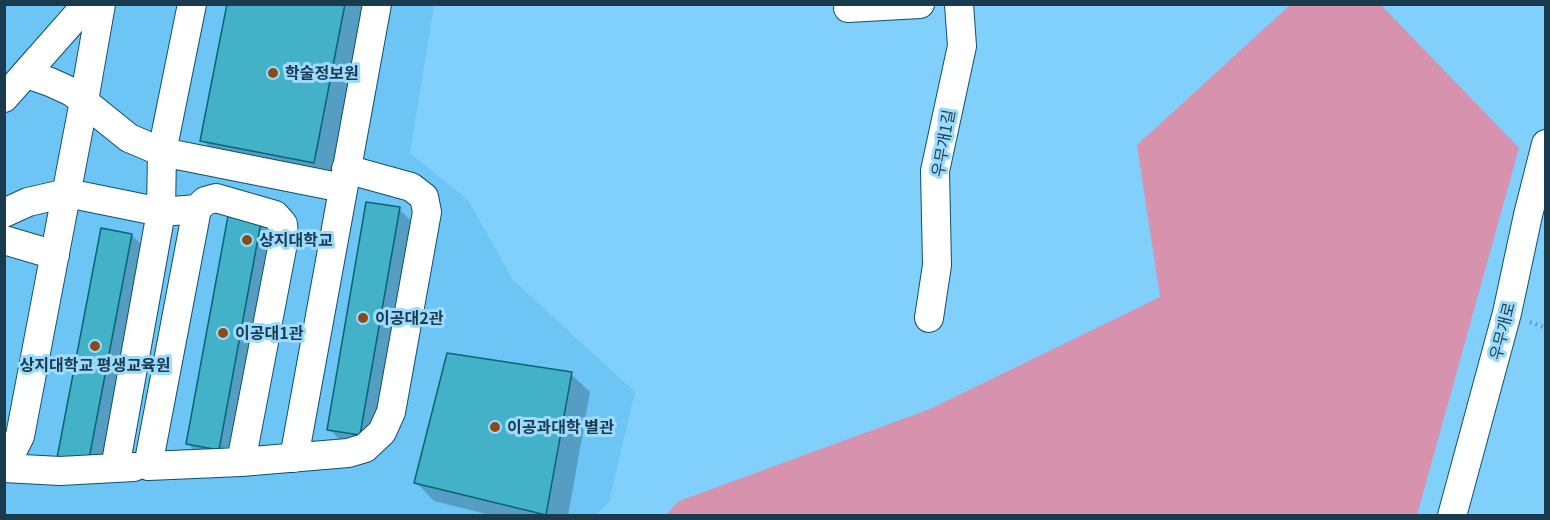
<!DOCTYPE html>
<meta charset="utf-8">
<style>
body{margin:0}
#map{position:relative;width:1550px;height:520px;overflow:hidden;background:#80d0fb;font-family:Georgia,serif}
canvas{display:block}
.frame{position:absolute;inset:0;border:6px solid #1a3b4d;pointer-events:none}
</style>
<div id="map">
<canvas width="1550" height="520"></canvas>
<div class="frame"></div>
</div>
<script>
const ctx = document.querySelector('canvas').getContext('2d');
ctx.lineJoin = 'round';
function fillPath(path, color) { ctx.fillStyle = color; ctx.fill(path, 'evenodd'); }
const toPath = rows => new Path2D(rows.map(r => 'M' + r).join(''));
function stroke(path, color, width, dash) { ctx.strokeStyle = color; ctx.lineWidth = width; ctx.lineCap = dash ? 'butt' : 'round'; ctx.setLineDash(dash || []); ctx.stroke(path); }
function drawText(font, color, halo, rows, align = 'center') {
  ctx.font = font + ' Georgia,"Noto Sans KR",serif'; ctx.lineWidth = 6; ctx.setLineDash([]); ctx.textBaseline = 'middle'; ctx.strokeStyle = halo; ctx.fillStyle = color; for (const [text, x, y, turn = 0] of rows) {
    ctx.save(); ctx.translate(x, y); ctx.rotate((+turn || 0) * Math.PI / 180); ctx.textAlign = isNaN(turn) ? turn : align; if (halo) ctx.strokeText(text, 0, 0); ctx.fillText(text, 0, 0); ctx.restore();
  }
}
const built = toPath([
 [4,5,434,5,410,153,468,200,513,280,635,392,609,502,595,516,5,515]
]);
const green = toPath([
 [1290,5,1381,5,1519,148,1417,515,666,515,679,501,930,409,1160,297,1137,145]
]);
const shadow = toPath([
 [228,4,367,4,333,181,221,159,202,140],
 [399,209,418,228,379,453,348,448,329,429],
 [260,223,279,242,237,468,206,462,187,443],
 [132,235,151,254,107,482,59,458],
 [571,374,590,392,568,516,494,516,434,501,416,482]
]);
const building = toPath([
 [227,4,345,4,314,163,200,141,227,4],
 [366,202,400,207,360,435,327,430,366,202],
 [228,216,261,222,219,450,186,444,228,216],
 [101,228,132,234,88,464,57,458,101,228],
 [447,353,572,372,546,515,414,483,447,353]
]);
const path = toPath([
 [1530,322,1546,328]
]);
const minor = toPath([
 [848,8,920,4],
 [27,74,50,82,72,92,129,138,162,152,343,188],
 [4,98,87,4],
 [197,209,205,201,216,198,275,215,283,224,284,238,241,462],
 [4,213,28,202,67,193,161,212,197,209,148,466,241,462,348,453,365,448,382,432,391,412,427,212,424,197,411,187,346,169],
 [4,240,55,255],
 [929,318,937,265,935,171,962,46,959,4],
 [294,458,377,4],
 [4,459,11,454,20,436,84,101,101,4],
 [4,468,60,471,134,467],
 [115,468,161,212,162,152,192,4],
 [1452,516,1507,313,1528,215,1546,144]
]);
const markers = [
 [273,73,6,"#8b4a17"],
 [247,240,6,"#8b4a17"],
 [363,318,6,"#8b4a17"],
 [223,333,6,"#8b4a17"],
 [95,346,6,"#8b4a17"],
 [495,427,6,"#8b4a17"]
];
const poiNames = [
 ["학술정보원",285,73],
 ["상지대학교",259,240],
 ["이공대2관",375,318],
 ["이공대1관",235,333],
 ["상지대학교 평생교육원",95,365,"center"],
 ["이공과대학 별관",507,427]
];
const streetNames = [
 ["우무개1길",943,143,-80],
 ["우무개로",1502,331,-76]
];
fillPath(built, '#6cc5f5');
fillPath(green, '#d792ae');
fillPath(shadow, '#0003');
fillPath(building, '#43b1c7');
stroke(building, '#086575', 1.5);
stroke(minor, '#0d516e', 30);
stroke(path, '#5a98ba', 4, [1.5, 4.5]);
stroke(minor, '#fff', 28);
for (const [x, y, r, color] of markers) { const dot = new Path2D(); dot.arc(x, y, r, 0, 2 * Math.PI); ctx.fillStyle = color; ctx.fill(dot); stroke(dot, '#9ddbfe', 2); }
drawText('bold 16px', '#1a3b4d', '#9ddbfe', poiNames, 'left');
drawText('16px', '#1a3b4d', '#9ddbfe', streetNames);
</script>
